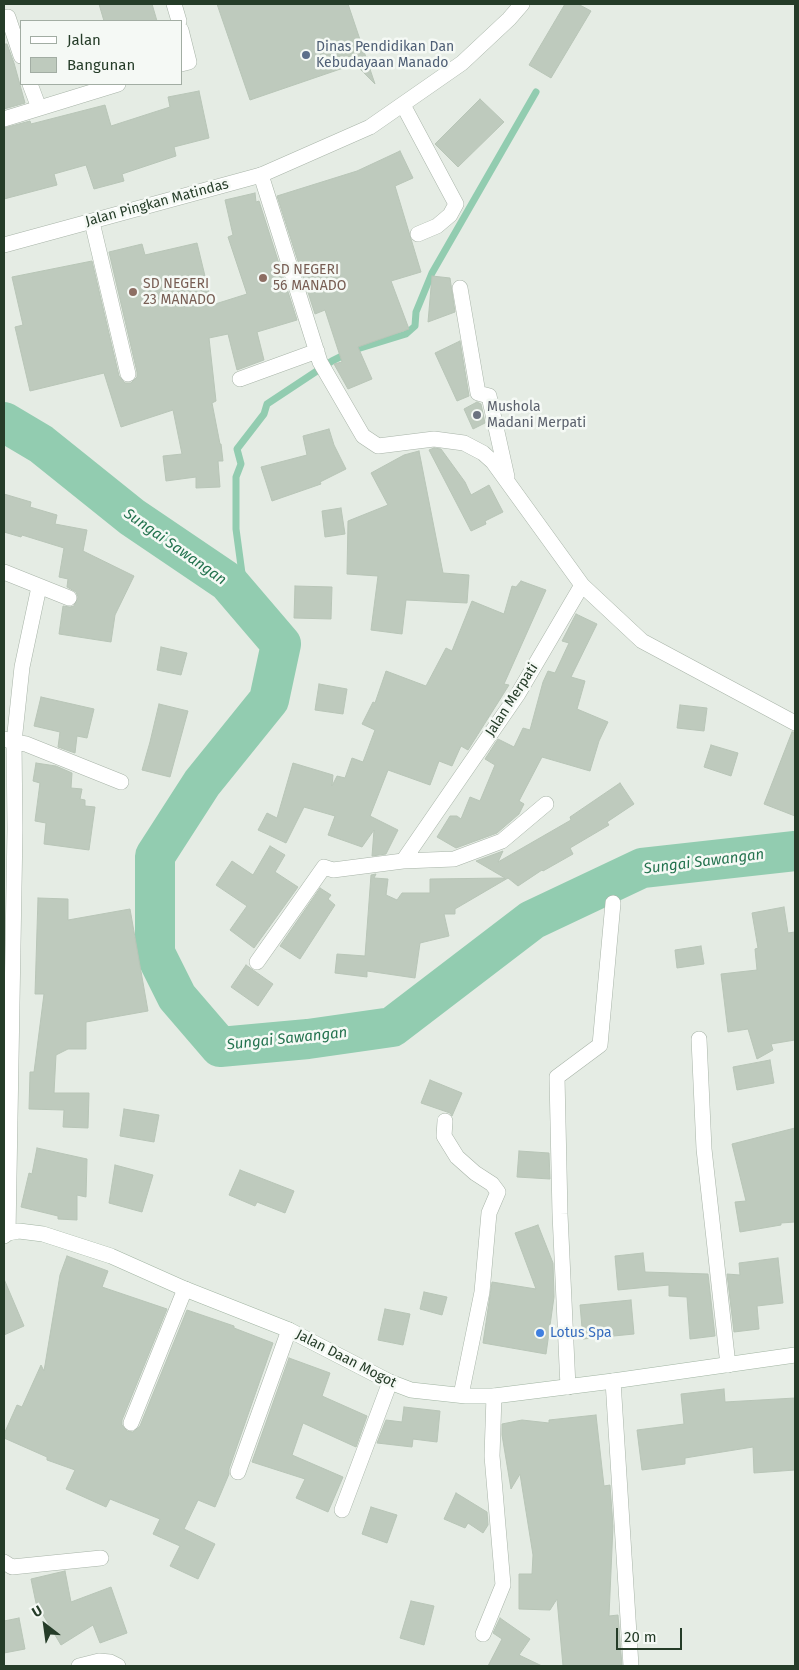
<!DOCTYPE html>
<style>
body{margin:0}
#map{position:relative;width:799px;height:1670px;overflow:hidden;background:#e5ece4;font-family:"Fira Sans",sans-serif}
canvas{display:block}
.frame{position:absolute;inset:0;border:5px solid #253c28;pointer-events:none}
.legend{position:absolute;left:20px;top:20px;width:162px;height:65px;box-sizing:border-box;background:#f5f9f5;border:1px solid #a2ada3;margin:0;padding:6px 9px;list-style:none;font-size:15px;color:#253c28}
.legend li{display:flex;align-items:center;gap:10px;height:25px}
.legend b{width:25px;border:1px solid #a2ada3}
.north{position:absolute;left:20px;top:1600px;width:50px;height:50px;-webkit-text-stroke:4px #f5f9f5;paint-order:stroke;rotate:330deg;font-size:14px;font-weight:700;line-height:20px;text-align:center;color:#253c28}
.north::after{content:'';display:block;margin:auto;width:18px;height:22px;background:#253c28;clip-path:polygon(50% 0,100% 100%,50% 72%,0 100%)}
.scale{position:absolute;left:616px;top:1628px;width:66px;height:22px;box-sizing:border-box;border:2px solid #253c28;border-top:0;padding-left:6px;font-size:15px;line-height:18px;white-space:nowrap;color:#253c28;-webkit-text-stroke:4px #f5f9f5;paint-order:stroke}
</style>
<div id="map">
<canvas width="799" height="1670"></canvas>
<div class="frame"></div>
<ul class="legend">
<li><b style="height:6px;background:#fff"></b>Jalan</li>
<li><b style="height:14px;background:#becabd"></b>Bangunan</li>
</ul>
<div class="north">U</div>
<div class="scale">20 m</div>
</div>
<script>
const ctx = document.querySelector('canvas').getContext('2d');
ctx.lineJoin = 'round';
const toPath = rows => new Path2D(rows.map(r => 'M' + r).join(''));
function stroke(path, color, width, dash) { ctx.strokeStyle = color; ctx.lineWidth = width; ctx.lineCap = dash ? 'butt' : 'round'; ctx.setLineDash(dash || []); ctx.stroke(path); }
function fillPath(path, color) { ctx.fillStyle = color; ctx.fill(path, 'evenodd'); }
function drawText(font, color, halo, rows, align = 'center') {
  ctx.font = font + ' "Fira Sans",sans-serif'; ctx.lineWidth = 5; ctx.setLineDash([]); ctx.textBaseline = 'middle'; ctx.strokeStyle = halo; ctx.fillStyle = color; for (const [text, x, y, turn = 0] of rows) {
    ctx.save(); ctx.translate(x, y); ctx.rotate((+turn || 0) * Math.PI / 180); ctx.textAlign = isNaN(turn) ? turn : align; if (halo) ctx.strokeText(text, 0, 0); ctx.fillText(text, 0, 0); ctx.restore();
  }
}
const stream = toPath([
 [246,603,236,529,236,477,241,464,237,449,264,414,267,404,332,361,354,350,406,334,415,326,416,312,432,273,536,92]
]);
const river = toPath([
 [4,422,41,444,132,517,228,582,281,644,269,700,202,783,155,856,155,953,177,997,220,1047,308,1039,392,1027,532,920,642,868,795,851]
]);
const building = toPath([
 [99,4,152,4,157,21,104,21,99,4],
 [217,4,348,4,375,84,355,64,250,100,217,4],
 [565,4,578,4,591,11,551,78,529,65,565,4],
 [4,44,7,44,14,63,25,103,4,109,4,44],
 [199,91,209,138,174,147,176,156,122,174,124,181,94,189,86,165,54,174,57,185,4,199,4,128,30,121,31,124,105,105,111,126,170,107,168,97,199,91],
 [480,99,504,122,458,167,435,144,480,99],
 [400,151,413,178,395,186,421,272,391,281,409,329,358,347,372,379,348,389,334,364,342,362,325,310,315,314,277,196,357,171,400,151],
 [255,193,256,202,259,201,297,320,257,332,264,360,237,370,228,334,209,338,216,401,212,403,220,444,221,444,223,461,218,461,220,487,196,488,196,477,166,481,163,456,182,454,173,410,121,427,104,373,30,391,15,327,23,325,12,277,92,261,119,376,125,383,131,383,137,377,137,372,109,252,142,244,145,255,197,243,212,305,247,294,228,237,233,235,225,200,255,193],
 [432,276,450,278,455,312,428,322,432,276],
 [460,341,469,396,457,401,435,353,460,341],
 [477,402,481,404,485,423,473,429,464,409,477,402],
 [329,429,334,445,346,469,320,482,321,484,272,501,261,467,307,455,303,436,329,429],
 [434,448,441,449,465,482,471,495,489,485,503,512,485,521,486,524,471,531,429,450,434,448],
 [419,451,443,573,469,575,467,603,406,600,402,634,371,630,378,576,347,574,348,521,388,505,371,473,404,455,419,451],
 [4,494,31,502,30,507,57,515,55,524,87,530,83,551,134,576,115,615,111,642,59,634,63,606,70,607,74,606,78,597,76,592,67,587,68,579,59,577,64,548,22,535,21,537,4,532,4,494],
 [341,508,345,534,325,537,322,511,341,508],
 [521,581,546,590,504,684,509,685,468,750,461,746,452,766,439,761,430,785,388,770,370,816,398,830,386,854,372,856,374,830,362,847,328,835,335,816,304,807,286,843,258,830,267,813,277,818,293,763,333,775,332,786,337,776,345,778,352,758,363,762,375,730,362,724,373,702,375,703,386,671,426,686,446,648,452,651,472,601,504,614,512,586,516,587,521,581],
 [295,586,332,587,331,619,294,618,295,586],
 [576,614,597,624,571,677,585,681,577,709,608,722,599,741,590,771,542,757,519,801,524,804,519,814,497,833,456,848,437,837,450,816,457,816,461,819,470,797,480,801,495,765,485,759,498,739,514,747,523,728,530,730,543,682,548,671,555,673,569,643,562,641,576,614],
 [161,647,187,653,181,675,157,670,161,647],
 [319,684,347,689,343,714,315,710,319,684],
 [41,697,94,709,87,738,77,736,75,753,58,747,60,732,34,726,41,697],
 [159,704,188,711,170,777,142,770,150,742,159,704],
 [680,705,707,708,704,731,677,728,680,705],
 [792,732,795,732,795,816,764,804,792,732],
 [711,745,738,753,731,776,704,767,711,745],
 [36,763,56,766,72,773,71,788,82,789,80,799,85,800,85,806,95,807,89,850,44,844,46,823,35,821,40,783,33,781,36,763],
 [620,783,634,804,607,822,609,825,570,848,573,854,543,871,542,870,518,886,508,878,455,909,455,914,444,914,449,936,420,943,415,978,367,971,367,977,335,973,337,954,365,956,371,875,376,874,374,878,388,879,386,895,397,900,402,893,430,893,430,879,505,878,476,861,503,851,498,862,571,820,570,817,620,783],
 [270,846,285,855,275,872,298,887,254,948,230,930,247,906,216,885,232,861,253,875,270,846],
 [320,888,331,895,328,899,335,905,300,959,280,946,320,888],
 [38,898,68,899,68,920,130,909,148,1011,86,1022,86,1049,68,1049,56,1055,54,1093,89,1093,88,1128,63,1127,64,1110,29,1109,30,1072,34,1072,44,994,35,994,38,898],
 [784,907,788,933,795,932,795,1040,771,1044,773,1050,757,1059,748,1029,728,1032,721,974,757,970,755,949,758,948,752,913,784,907],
 [701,946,704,964,677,968,675,950,701,946],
 [246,965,273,984,258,1006,231,987,246,965],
 [770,1060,774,1083,737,1090,733,1067,770,1060],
 [430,1080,462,1093,452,1116,450,1113,421,1103,430,1080],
 [124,1109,159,1115,154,1142,120,1136,124,1109],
 [795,1128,795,1222,781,1223,781,1225,740,1232,735,1202,746,1201,732,1144,795,1128],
 [37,1148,87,1159,86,1197,77,1195,77,1220,58,1219,58,1216,21,1207,29,1173,32,1174,37,1148],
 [519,1151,549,1153,550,1179,517,1177,519,1151],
 [115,1165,153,1175,142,1212,109,1203,115,1165],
 [240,1170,294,1191,285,1213,257,1202,255,1206,229,1195,240,1170],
 [538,1225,553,1263,554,1297,546,1354,483,1343,492,1282,536,1289,515,1233,538,1225],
 [643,1253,645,1272,708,1274,715,1336,690,1339,687,1297,669,1296,669,1285,618,1290,615,1256,643,1253],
 [67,1256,108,1271,102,1287,167,1309,122,1420,122,1425,127,1431,133,1432,140,1426,187,1310,234,1326,234,1328,273,1343,229,1469,229,1474,215,1507,198,1500,184,1529,215,1544,198,1579,170,1566,180,1546,153,1534,160,1519,110,1499,106,1507,66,1489,75,1470,47,1460,47,1457,4,1438,4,1434,17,1405,22,1407,41,1365,44,1371,60,1275,67,1256],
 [778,1258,783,1303,757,1306,759,1329,734,1332,727,1274,740,1275,739,1263,778,1258],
 [4,1279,24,1326,4,1335,4,1279],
 [424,1292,447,1297,442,1315,420,1309,424,1292],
 [631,1300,634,1334,583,1339,580,1305,631,1300],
 [385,1309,410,1314,403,1345,378,1340,385,1309],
 [289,1358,330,1373,322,1396,367,1416,356,1447,303,1423,292,1455,343,1477,328,1512,296,1498,305,1479,252,1462,289,1358],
 [724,1389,725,1402,795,1398,795,1470,754,1473,753,1447,685,1458,685,1464,642,1470,637,1430,684,1424,681,1394,724,1389],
 [404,1407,440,1411,437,1442,413,1439,412,1447,377,1443,386,1420,402,1422,404,1407],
 [596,1415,604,1486,610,1485,613,1526,609,1616,618,1615,622,1666,563,1666,557,1599,550,1610,519,1609,519,1574,532,1574,533,1555,520,1474,511,1489,502,1435,502,1424,522,1420,549,1423,549,1420,596,1415],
 [456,1493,487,1512,488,1525,483,1533,468,1523,465,1528,444,1519,456,1493],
 [371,1507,397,1515,387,1543,362,1534,371,1507],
 [65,1571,71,1602,111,1587,127,1633,100,1643,93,1625,61,1645,36,1603,31,1579,65,1571],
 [411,1601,434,1606,424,1645,400,1638,411,1601],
 [19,1618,25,1649,4,1653,4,1621,19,1618],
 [500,1618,530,1639,519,1655,542,1666,488,1666,502,1639,493,1633,500,1618]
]);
const minor = toPath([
 [174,4,179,21],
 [4,18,8,17,21,56],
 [181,30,189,62,181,64],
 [30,84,39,108],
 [403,105,456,204,450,215,437,226,418,234],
 [4,119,118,84],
 [261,175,320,362,363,436,378,446,434,439,464,443,483,453,493,462,582,585,642,641,795,723],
 [92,222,128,374],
 [460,288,478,393,489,396,507,477],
 [240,379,317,351],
 [4,572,69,598],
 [4,739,14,742,22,667,39,587],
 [403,861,454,859,502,841,546,804],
 [257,962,324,867,333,870,403,861,518,694,582,585],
 [699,1039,704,1149,728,1365],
 [445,1121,444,1136,457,1157,475,1173,492,1184,498,1192,489,1213,482,1292,461,1395],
 [8,1233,15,829,14,742,26,744,121,782],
 [613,1381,631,1666],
 [568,1387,560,1214,557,1077,600,1045,613,903],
 [131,1423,185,1289],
 [238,1472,289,1330],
 [342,1510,390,1382],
 [4,1562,12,1567,101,1558],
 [483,1634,503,1585,492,1456,494,1396],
 [79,1666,99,1661,110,1662,118,1666]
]);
const tertiary = toPath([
 [4,245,261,175,370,127,462,63,509,19,522,4]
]);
const secondary = toPath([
 [4,1236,8,1233,19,1231,43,1234,111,1256,185,1289,289,1330,390,1382,411,1390,466,1396,494,1396,613,1381,795,1355]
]);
const markers = [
 [306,55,5,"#5c6f8a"],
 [263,278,5,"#8d6e63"],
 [133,292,5,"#8d6e63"],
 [477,415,5,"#6b7280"],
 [540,1333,5,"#3f7fe0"]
];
const serviceNames = [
 ["Dinas Pendidikan Dan",316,47],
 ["Kebudayaan Manado",316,63]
];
const streetNames = [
 ["Jalan Pingkan Matindas",157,203,-15],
 ["Jalan Merpati",512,700,-57],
 ["Jalan Daan Mogot",346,1359,27]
];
const educationNames = [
 ["SD NEGERI",273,270],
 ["56 MANADO",273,286],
 ["SD NEGERI",143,284],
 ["23 MANADO",143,300]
];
const worshipNames = [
 ["Mushola",487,407],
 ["Madani Merpati",487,423]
];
const shopNames = [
 ["Lotus Spa",550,1333]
];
const waterNames = [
 ["Sungai Sawangan",175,547,35],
 ["Sungai Sawangan",704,862,-7],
 ["Sungai Sawangan",287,1039,-6]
];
stroke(stream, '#92ccb0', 7);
stroke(river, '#92ccb0', 40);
fillPath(building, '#becabd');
stroke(building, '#b8c5b7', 1);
stroke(minor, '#a8b4a8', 16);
stroke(tertiary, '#a8b4a8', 16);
stroke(secondary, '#a1b4a2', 16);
stroke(minor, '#fff', 15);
stroke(tertiary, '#fff', 15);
stroke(secondary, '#fff', 15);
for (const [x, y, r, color] of markers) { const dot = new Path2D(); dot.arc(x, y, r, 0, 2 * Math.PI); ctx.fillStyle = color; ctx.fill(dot); stroke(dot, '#f5f9f5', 2); }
drawText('14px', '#4e5e75', '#f5f9f5', serviceNames, 'left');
drawText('14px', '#253c28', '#f5f9f5', streetNames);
drawText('14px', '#785e54', '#f5f9f5', educationNames, 'left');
drawText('14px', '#5b616d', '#f5f9f5', worshipNames, 'left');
drawText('14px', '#366cbe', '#f5f9f5', shopNames, 'left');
drawText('italic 15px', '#24734f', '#f5f9f5', waterNames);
</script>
